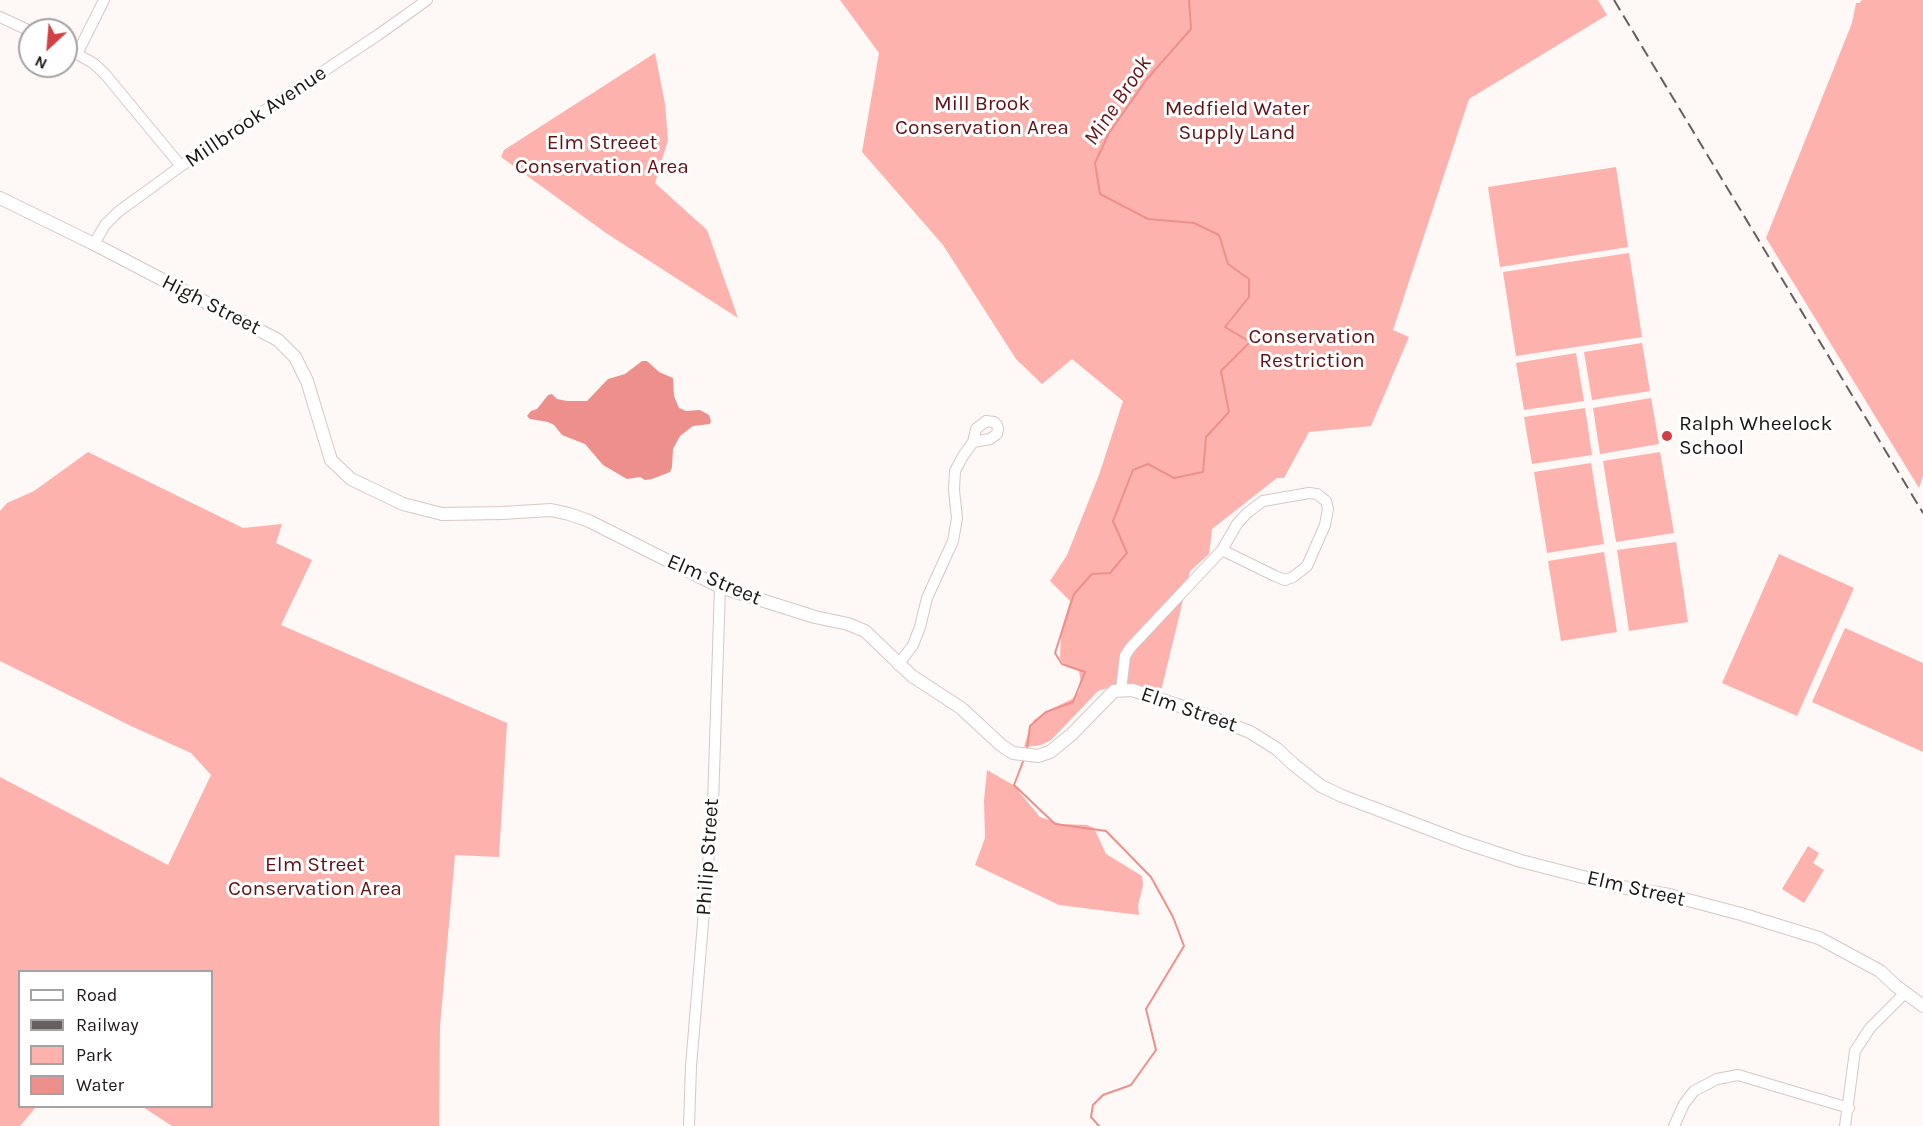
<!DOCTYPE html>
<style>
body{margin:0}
#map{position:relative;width:1923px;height:1126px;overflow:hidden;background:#fef8f7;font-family:Karla,sans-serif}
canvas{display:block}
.legend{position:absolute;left:18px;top:970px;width:195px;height:138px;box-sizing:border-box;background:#fff;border:2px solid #a4a2a2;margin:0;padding:8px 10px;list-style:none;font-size:18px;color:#1c1716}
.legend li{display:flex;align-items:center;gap:12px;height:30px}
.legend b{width:30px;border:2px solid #a4a2a2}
.north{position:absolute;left:18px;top:18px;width:60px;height:60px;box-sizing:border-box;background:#fff;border:2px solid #a4a2a2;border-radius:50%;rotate:206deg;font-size:16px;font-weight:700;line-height:24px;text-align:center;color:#1c1716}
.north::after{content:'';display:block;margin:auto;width:21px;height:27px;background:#d14144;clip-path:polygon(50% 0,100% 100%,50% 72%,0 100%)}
</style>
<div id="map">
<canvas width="1923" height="1126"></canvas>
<ul class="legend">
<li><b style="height:8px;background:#fff"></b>Road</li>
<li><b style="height:8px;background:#65605f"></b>Railway</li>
<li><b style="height:16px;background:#feb2ad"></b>Park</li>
<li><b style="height:16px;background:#ed908b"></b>Water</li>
</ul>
<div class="north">N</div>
</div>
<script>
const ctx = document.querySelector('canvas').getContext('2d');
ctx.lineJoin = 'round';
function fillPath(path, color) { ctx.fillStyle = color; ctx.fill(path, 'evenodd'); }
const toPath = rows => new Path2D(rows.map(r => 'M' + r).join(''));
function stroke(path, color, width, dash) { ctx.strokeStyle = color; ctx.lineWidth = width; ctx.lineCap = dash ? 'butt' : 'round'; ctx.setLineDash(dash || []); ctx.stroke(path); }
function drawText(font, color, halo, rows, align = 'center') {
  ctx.font = font + ' Karla,sans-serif'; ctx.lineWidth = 6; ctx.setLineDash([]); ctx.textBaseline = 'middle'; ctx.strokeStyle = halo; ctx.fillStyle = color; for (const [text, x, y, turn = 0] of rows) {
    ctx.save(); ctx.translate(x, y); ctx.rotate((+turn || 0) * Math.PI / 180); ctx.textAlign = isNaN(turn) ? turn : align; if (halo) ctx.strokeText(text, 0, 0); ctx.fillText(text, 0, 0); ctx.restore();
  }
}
const green = toPath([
 [840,0,1598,0,1607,15,1469,99,1393,330,1409,337,1371,426,1309,432,1284,478,1277,478,1212,529,1209,554,1190,571,1161,691,1124,683,1098,691,1051,740,1041,745,1024,747,1030,727,1034,720,1045,712,1072,699,1079,691,1081,683,1079,671,1065,666,1060,658,1061,631,1070,601,1050,581,1067,555,1099,475,1123,401,1072,359,1042,384,1016,359,943,245,862,152,879,53],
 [1862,0,1923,0,1923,476,1919,488,1766,238,1852,23,1856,3,1859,3],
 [655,53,665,104,668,140,655,183,707,230,738,318,606,233,501,157,504,150],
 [1616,167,1628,247,1500,267,1488,187],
 [1629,253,1642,337,1516,356,1503,272],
 [1642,343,1650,391,1592,400,1584,352],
 [1576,353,1584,401,1524,410,1516,363],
 [1651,398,1659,444,1600,454,1593,408],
 [1585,408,1592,455,1532,464,1524,417],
 [88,452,243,528,282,524,276,543,312,560,281,625,507,723,499,857,455,855,440,1026,439,1126,172,1126,143,1107,212,1106,212,972,118,971,20,972,20,1106,36,1107,20,1126,0,1126,0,777,168,865,211,775,191,753,131,726,0,661,0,511,7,503,34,491],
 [1660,452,1674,533,1616,542,1603,461],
 [1591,463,1604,544,1547,553,1534,472],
 [1676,542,1688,622,1629,631,1617,550],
 [1604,552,1617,632,1561,641,1548,561],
 [1779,554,1854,588,1797,716,1722,683],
 [1845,628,1923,663,1923,752,1812,702],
 [987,770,1017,787,1020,793,1040,817,1061,824,1087,825,1094,828,1106,854,1142,876,1143,885,1138,906,1139,915,1059,905,975,865,985,838,984,800],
 [1808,846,1819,853,1813,863,1824,870,1804,903,1782,889]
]);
const water = toPath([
 [642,361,647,361,659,372,673,378,674,396,679,408,686,411,700,410,709,415,711,421,710,424,693,426,680,436,673,449,672,467,670,472,652,479,645,480,640,477,627,479,603,465,585,444,562,435,554,425,548,422,530,419,527,416,531,411,537,409,548,395,552,394,557,399,567,401,587,401,608,379,625,374]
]);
const stream = toPath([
 [1027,749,1030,726,1046,712,1073,702,1085,672,1062,664,1055,653,1074,594,1092,574,1110,573,1127,553,1113,521,1133,470,1148,464,1174,478,1203,472,1206,437,1229,412,1221,371,1250,342,1225,327,1249,297,1249,279,1228,264,1219,235,1194,223,1148,219,1100,194,1095,163,1109,133,1147,79,1191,29,1189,0],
 [1024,759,1014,785,1055,824,1106,831,1151,877,1173,917,1184,946,1146,1009,1156,1050,1131,1085,1103,1095,1093,1105,1091,1117,1099,1126]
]);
const minor = toPath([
 [0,17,30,31],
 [66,48,93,63,104,73,181,166],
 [77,54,104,0],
 [94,244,105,225,118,212,181,166,378,35,427,0],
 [898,665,913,645,920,627,927,598,953,541,957,518,954,490,955,471,963,456,973,442,976,429,986,421,994,422,997,425,998,429,997,434,990,439,973,442],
 [1121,690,1125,656,1130,648,1222,550,1237,524,1247,513,1263,501,1309,493,1317,494,1326,501,1328,509,1325,525,1307,566,1293,577,1285,580,1275,576,1222,550],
 [689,1126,691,1066,713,804,720,587],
 [1674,1126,1684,1104,1694,1091,1717,1079,1738,1075,1849,1108],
 [1845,1126,1855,1051,1870,1028,1905,993]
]);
const tertiary = toPath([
 [0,198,94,244,278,340,295,357,307,381,331,460,351,479,403,504,442,514,502,513,551,510,569,514,589,521,720,587,815,617,848,624,865,631,912,676,961,708,1001,745,1013,753,1038,756,1050,752,1072,734,1114,691,1132,690,1192,710,1250,732,1277,749,1293,764,1321,786,1342,796,1463,842,1521,861,1622,887,1669,895,1741,914,1819,938,1880,971,1896,986,1923,1006]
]);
const rail = toPath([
 [1614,0,1923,513]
]);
const markers = [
 [1667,436,6,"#d14144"]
];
const parkNames = [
 ["Mill Brook",982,104],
 ["Conservation Area",982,128],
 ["Medfield Water",1237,109],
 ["Supply Land",1237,133],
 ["Elm Streeet",602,143],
 ["Conservation Area",602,167],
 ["Conservation",1312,337],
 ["Restriction",1312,361],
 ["Elm Street",315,865],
 ["Conservation Area",315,889]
];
const streetNames = [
 ["Millbrook Avenue",256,117,-34],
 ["High Street",211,305,27],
 ["Elm Street",714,580,23],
 ["Elm Street",1189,710,19],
 ["Philip Street",708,857,-86],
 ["Elm Street",1636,889,13]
];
const poiNames = [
 ["Ralph Wheelock",1679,424],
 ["School",1679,448]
];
const waterNames = [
 ["Mine Brook",1118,101,-56]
];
fillPath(green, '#feb2ad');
fillPath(water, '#ed908b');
stroke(stream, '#ed908b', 2);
stroke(minor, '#d7c7c5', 12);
stroke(tertiary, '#d7c7c5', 14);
stroke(minor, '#fff', 10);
stroke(tertiary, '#fff', 12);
stroke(rail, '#65605f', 2, [12, 6]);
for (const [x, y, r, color] of markers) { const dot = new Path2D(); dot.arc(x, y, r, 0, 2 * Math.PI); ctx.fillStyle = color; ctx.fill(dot); stroke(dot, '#fff', 2); }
drawText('21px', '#631115', '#fff', parkNames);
drawText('21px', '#1c1716', '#fff', streetNames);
drawText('21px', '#1c1716', '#fff', poiNames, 'left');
drawText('italic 22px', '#681619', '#fff', waterNames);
</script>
